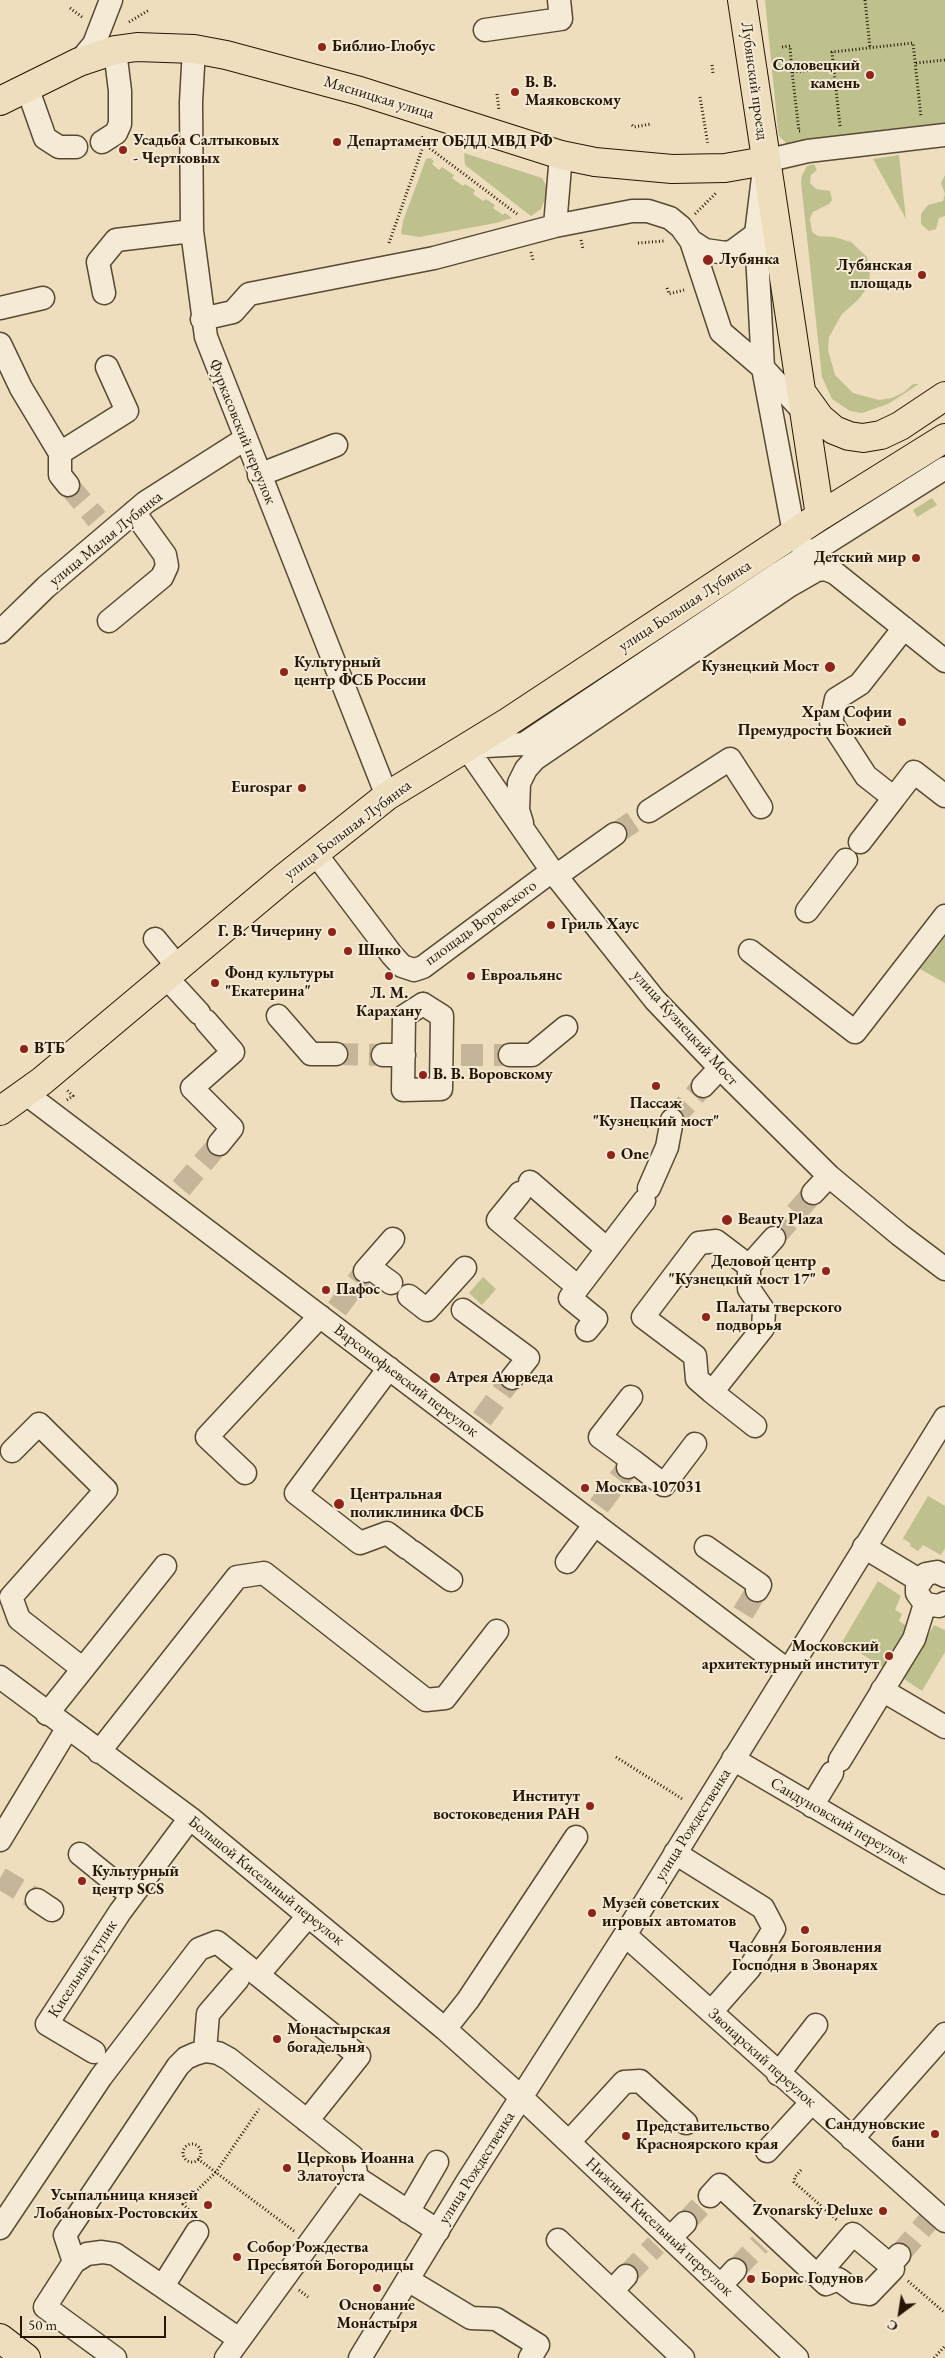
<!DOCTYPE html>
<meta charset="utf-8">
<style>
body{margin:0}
#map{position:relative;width:945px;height:2358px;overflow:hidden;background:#eedebe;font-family:"EB Garamond",serif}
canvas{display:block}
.north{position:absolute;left:875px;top:2288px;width:50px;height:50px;-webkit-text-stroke:4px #f4ead5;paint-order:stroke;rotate:211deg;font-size:14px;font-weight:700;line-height:20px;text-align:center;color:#251703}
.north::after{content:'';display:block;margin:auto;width:18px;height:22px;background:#251703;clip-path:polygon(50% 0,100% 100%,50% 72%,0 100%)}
.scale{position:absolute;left:20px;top:2316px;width:146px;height:22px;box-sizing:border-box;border:2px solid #251703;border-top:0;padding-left:6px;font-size:15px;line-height:18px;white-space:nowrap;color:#251703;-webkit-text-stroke:4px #f4ead5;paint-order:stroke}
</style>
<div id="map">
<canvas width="945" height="2358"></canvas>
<div class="north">С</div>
<div class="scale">50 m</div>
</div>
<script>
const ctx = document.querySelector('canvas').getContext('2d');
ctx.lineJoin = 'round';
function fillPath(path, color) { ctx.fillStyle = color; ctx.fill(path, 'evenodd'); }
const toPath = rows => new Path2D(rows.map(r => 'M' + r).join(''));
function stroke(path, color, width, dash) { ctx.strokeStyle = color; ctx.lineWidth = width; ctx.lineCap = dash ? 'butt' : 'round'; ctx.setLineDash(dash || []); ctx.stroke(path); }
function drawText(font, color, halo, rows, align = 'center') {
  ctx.font = font + ' "EB Garamond",serif'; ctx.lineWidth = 4; ctx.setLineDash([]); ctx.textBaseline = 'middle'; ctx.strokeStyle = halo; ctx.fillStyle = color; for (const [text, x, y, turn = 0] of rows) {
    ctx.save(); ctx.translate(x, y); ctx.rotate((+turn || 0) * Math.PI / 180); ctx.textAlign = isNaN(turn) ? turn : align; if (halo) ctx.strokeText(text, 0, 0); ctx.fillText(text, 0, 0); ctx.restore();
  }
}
const green = toPath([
 [765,0,945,0,945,129,791,146,787,144,779,136,778,130],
 [464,153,542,178,547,187,545,199,541,209,531,216,465,165],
 [899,155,906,219,873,159],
 [430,158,434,161,432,164,439,170,442,167,454,175,452,178,463,186,465,184,475,190,473,194,483,201,486,199,495,205,493,208,503,215,505,213,512,218,496,223,419,237,401,234,403,221,426,159],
 [814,164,817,170,811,175,810,183,816,189,830,191,832,200,829,204,813,212,810,218,812,232,818,236,834,237,851,242,867,257,870,268,869,285,858,300,842,314,829,337,828,350,835,375,853,393,879,400,892,398,904,392,913,384,919,384,888,404,862,413,850,411,832,399,822,377,801,182,802,175,807,166],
 [945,175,945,216,939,218,936,229,929,231,921,224,921,214,928,205,943,201,945,194,941,183],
 [932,498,937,505,917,517,913,510],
 [945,937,945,983,920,969],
 [483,1277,496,1289,482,1305,469,1293],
 [928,1496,945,1506,945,1548,941,1555,923,1545,918,1551,910,1546,911,1544,904,1539,902,1540],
 [878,1581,901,1596,895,1610,902,1614,899,1621,905,1625,905,1635,886,1669,842,1642],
 [934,1625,945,1630,945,1652,922,1691,904,1679]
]);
const minorTunnel = toPath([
 [68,485,97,519],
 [615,834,649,811],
 [336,1054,383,1055],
 [461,1055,510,1055],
 [672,1120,703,1086],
 [181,1188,219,1144],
 [774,1238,813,1193],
 [337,1309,365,1271],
 [482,1419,512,1378],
 [599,1506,628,1467],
 [743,1613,757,1590],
 [0,1878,37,1900],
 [685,2223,710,2196],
 [899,2255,929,2220],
 [735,2270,760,2244],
 [626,2276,656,2245]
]);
const path = toPath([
 [865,0,870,48],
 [70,8,82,17],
 [129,22,149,10],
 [782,47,790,46,792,72,833,68],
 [916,63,945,60],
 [712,65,713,74],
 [792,72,799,131,802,131],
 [497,94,499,111],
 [700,97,708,145],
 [632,125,634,127,651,124],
 [840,126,832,52,913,43,921,117],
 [424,144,517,214],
 [695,214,717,192],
 [581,240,583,249],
 [389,243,424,144,421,135],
 [638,243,664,241],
 [531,252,533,260],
 [667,288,669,294,684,290],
 [67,1100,73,1096,67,1090],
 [616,1757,684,1800],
 '183 2153a9 9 0 1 1 18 0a9 9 0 1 1-18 0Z',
 [198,2159,294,2231],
 [801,2170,795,2177,794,2182,837,2220],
 [191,2212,183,2204,216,2172,259,2109],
 [908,2281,945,2313],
 [299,2290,308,2297],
 [934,2358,945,2346]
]);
const minor = toPath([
 [485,30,561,19,559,0],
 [194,49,191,102,192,231,206,337,387,796],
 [79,62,94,44,111,0],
 [27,87,45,138,59,147,76,147],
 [102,142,116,133,120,124,120,91,115,50],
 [555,226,561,155],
 [691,241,705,250,726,253,733,251,756,234],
 [104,293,98,262,116,240,192,231],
 [0,308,43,298],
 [202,319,233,312,249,294,434,258,555,226,632,211,648,211,670,218,681,227,691,241,721,332,763,368,805,413],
 [0,344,21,388,60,453,60,475,68,485],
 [60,453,127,411,107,367],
 [259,475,336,445],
 [808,556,794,533,763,368,756,234,765,161,808,151,945,135],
 [109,621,162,577,167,566,165,555,134,512],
 [904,628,860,684,836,699,831,722,866,776,894,798,914,772,945,796],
 [0,632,46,587,146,502,245,439],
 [466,747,552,871,655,1000,720,1068,829,1176,900,1235,945,1269],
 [467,747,524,744,779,573,945,468],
 [649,811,730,759,761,807],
 [522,823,518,810,519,783,526,769,535,759,789,586,817,570,825,569,835,573,945,661],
 [860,842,894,798],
 [315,853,392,955,402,966,414,970,423,967,552,871],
 [556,876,615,834],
 [807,911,846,860],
 [155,939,178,967],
 [750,951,855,1032,945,916],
 [166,977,199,1013],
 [423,1004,442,1016,441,1089,403,1090,404,1016,423,1004],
 [278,1016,311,1054,336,1054],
 [206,1021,233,1052,192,1088,232,1128,219,1144],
 [383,1055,404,1055],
 [510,1055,532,1055,566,1027],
 [703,1086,720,1068],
 [25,1093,787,1670],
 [530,1182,607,1249],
 [649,1188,667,1147,672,1120],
 [520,1193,498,1220,578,1287],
 [813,1193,829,1176],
 [369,1267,391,1283],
 [365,1271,393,1239],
 [409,1296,427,1310,465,1268],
 [463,1310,528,1358,512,1378],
 [587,1330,596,1319,570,1298,644,1201],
 [389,1368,296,1493,360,1543,387,1533,407,1548],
 [712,1392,697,1379,695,1356,643,1317,699,1243,716,1241,749,1266],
 [631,1397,600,1437,633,1461],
 [755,1426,712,1392,763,1328,764,1311,749,1289,749,1266,774,1238],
 [12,1451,39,1424,106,1490,11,1597,19,1619,83,1669],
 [628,1467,633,1461,664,1485,695,1444],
 [245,1473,207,1437,320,1316],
 [706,1547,760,1585,757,1590],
 [864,1547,919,1580],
 [413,1552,451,1580],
 [567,1562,595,1524],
 [945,1576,937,1572,926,1574,917,1587,917,1593,925,1604,939,1606,945,1603],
 [0,1677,190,1818,445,2029,521,2097,797,2358],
 [882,1690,945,1727],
 [47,1714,165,1566],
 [99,1752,237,1577,264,1573,426,1700,445,1698,497,1631],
 [733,1759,945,1883],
 [840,1760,914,1639,925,1604],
 [812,1806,832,1773],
 [0,1840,67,1729],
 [675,1853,763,1908,774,1929,749,1969,711,2012],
 [80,1854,132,1896],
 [37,1900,52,1910],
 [625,1935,945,2221],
 [258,1975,308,1916],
 [445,2029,468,2000,576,1837],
 [205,2051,208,2014,238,1979],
 [94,2052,47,2024,120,1912,190,1818],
 [778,2074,816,2025],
 [852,2139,945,2034],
 [569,2142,624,2082,640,2081,686,2123],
 [767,2151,811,2103],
 [710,2196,720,2185,826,2284,838,2279,856,2292,869,2294,893,2269,890,2265],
 [408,2212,437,2162],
 [0,2228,101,2077,199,1949,217,1942,359,2056,307,2121],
 [670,2238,685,2223],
 [558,2240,612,2291],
 [74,2262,65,2235,178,2066,186,2058,195,2054,205,2051,218,2053,229,2059,353,2157,357,2178],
 [822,2270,853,2234,890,2265,899,2255],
 [626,2276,612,2291,683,2358],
 [408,2280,471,2318,496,2319,538,2345,530,2358],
 [721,2285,735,2270],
 [163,2286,197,2232],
 [115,2358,45,2307,74,2262,87,2254,102,2252,115,2254,239,2339],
 [226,2358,357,2178,438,2231],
 [360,2358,467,2182,625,1935,945,1418]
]);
const major = toPath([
 [742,0,820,516],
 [0,101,79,62,115,50,137,47,194,49,226,55,360,91,561,155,595,162,672,169,725,168,765,161],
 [802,393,820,418,834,430,849,436,863,438,881,435,900,426,945,396],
 [0,1111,42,1081,284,878,387,796,508,722,820,516,945,438],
 [0,2338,26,2358]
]);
const markers = [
 [322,47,5,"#8f2418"],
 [870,75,5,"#8f2418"],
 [515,92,5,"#8f2418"],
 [337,142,5,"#8f2418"],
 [123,150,5,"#8f2418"],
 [708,260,6,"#8f2418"],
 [922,275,5,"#8f2418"],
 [916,558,5,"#8f2418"],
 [830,667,6,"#8f2418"],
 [284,672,5,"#8f2418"],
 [902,722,5,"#8f2418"],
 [302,788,5,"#8f2418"],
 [551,925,5,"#8f2418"],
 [332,932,5,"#8f2418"],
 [348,951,5,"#8f2418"],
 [389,976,5,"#8f2418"],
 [471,976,5,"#8f2418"],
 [215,983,5,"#8f2418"],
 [24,1049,5,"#8f2418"],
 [423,1075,5,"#8f2418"],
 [656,1086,5,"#8f2418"],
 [611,1155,5,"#8f2418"],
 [727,1220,6,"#8f2418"],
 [826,1271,5,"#8f2418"],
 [326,1290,5,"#8f2418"],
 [706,1317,5,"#8f2418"],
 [435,1378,6,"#8f2418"],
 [585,1488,5,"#8f2418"],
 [339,1504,6,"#8f2418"],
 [889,1656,5,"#8f2418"],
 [590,1806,5,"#8f2418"],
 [82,1881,5,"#8f2418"],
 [592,1913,5,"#8f2418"],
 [805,1930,5,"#8f2418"],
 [277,2039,5,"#8f2418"],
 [935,2134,5,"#8f2418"],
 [626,2136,5,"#8f2418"],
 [287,2168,5,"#8f2418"],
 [208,2205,5,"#8f2418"],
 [883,2211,5,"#8f2418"],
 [237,2257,5,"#8f2418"],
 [751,2279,5,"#8f2418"],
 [377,2288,5,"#8f2418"]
];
const poiNames = [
 ["Библио-Глобус",332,47],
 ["Соловецкий",860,66,"right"],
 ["камень",860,84,"right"],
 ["В. В.",525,83],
 ["Маяковскому",525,101],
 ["Усадьба Салтыковых",133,141],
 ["- Чертковых",133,159],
 ["Департамент ОБДД МВД РФ",347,142],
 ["Лубянка",719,260],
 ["Лубянская",912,266,"right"],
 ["площадь",912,284,"right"],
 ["Детский мир",906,558,"right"],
 ["Культурный",294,663],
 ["центр ФСБ России",294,681],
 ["Кузнецкий Мост",819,667,"right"],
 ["Храм Софии",892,713,"right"],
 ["Премудрости Божией",892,731,"right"],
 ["Eurospar",292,788,"right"],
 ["Гриль Хаус",561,925],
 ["Г. В. Чичерину",322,932,"right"],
 ["Шико",358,951],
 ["Фонд культуры",225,974],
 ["\"Екатерина\"",225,992],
 ["Евроальянс",481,976],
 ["Л. М.",389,994,"center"],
 ["Карахану",389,1012,"center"],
 ["ВТБ",34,1049],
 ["В. В. Воровскому",433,1075],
 ["Пассаж",656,1104,"center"],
 ["\"Кузнецкий мост\"",656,1122,"center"],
 ["One",621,1155],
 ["Beauty Plaza",738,1220],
 ["Деловой центр",816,1262,"right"],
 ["\"Кузнецкий мост 17\"",816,1280,"right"],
 ["Пафос",336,1290],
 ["Палаты тверского",716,1308],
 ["подворья",716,1326],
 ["Атрея Аюрведа",446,1378],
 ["Москва 107031",595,1488],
 ["Центральная",350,1495],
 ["поликлиника ФСБ",350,1513],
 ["Московский",879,1647,"right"],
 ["архитектурный институт",879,1665,"right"],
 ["Институт",580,1797,"right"],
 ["востоковедения РАН",580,1815,"right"],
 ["Культурный",92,1872],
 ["центр SCS",92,1890],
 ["Музей советских",602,1904],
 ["игровых автоматов",602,1922],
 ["Часовня Богоявления",805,1948,"center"],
 ["Господня в Звонарях",805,1966,"center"],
 ["Монастырская",287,2030],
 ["богадельня",287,2048],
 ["Сандуновские",925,2125,"right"],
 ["бани",925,2143,"right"],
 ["Представительство",636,2127],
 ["Красноярского края",636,2145],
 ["Церковь Иоанна",297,2159],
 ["Златоуста",297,2177],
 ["Усыпальница князей",198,2196,"right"],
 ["Лобановых-Ростовских",198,2214,"right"],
 ["Zvonarsky Deluxe",873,2211,"right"],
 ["Собор Рождества",247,2248],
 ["Пресвятой Богородицы",247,2266],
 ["Борис Годунов",761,2279],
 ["Основание",377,2306,"center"],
 ["Монастыря",377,2324,"center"]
];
const streetNames = [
 ["Лубянский проезд",754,81,82],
 ["Мясницкая улица",379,98,17],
 ["Фуркасовский переулок",242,432,68],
 ["улица Малая Лубянка",106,539,-39],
 ["улица Большая Лубянка",685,606,-33],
 ["улица Большая Лубянка",348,830,-37],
 ["площадь Воровского",481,923,-36],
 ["улица Кузнецкий Мост",685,1028,48],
 ["Варсонофьевский переулок",406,1381,37],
 ["Сандуновский переулок",839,1821,30],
 ["улица Рождественка",693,1825,-58],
 ["Большой Кисельный переулок",266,1881,39],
 ["Кисельный тупик",83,1969,-57],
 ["Звонарский переулок",762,2058,42],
 ["улица Рождественка",477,2168,-58],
 ["Нижний Кисельный переулок",659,2227,43]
];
fillPath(green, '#bec08e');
stroke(minorTunnel, '#c6b699', 22, [22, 11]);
stroke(minor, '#574932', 25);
stroke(major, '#251703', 30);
stroke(path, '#251703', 3, [1, 2.5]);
stroke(minor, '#f4ead5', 22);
stroke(major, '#eedebe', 28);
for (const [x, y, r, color] of markers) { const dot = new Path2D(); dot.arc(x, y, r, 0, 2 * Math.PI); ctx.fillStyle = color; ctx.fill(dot); stroke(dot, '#f4ead5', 2); }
drawText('bold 16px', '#251703', '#f4ead5', poiNames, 'left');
drawText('16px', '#251703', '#f4ead5', streetNames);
</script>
